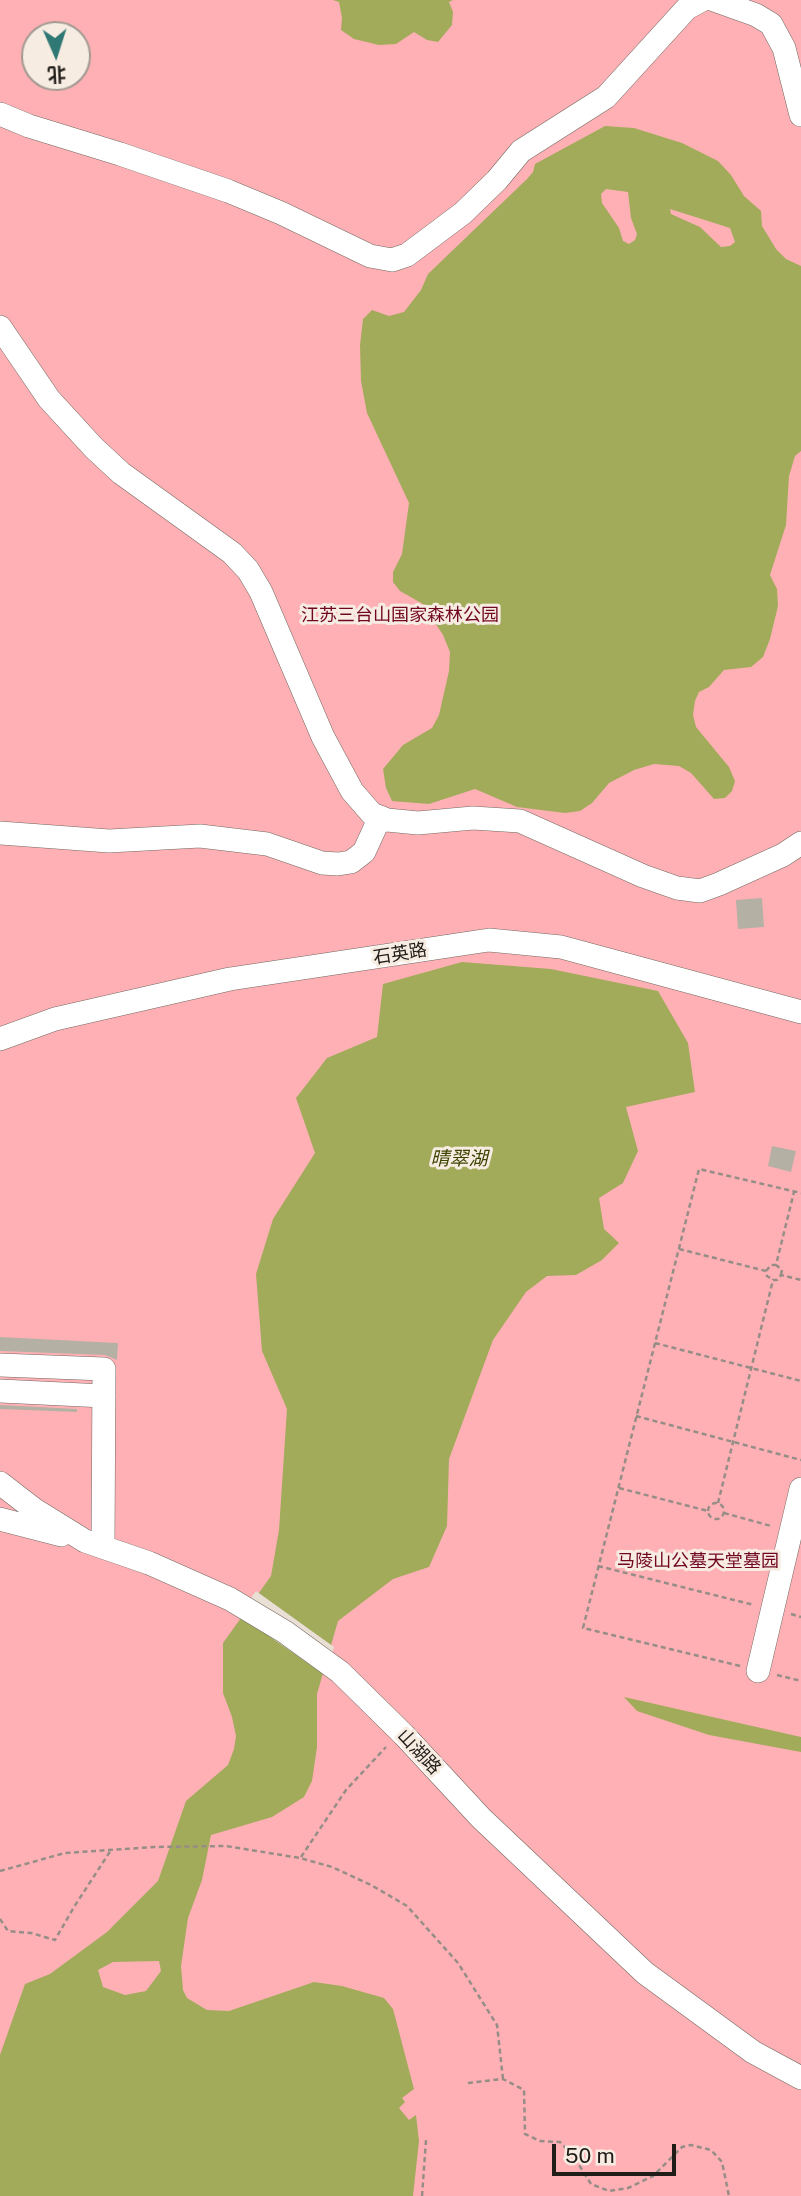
<!DOCTYPE html>
<meta charset="utf-8">
<style>
body{margin:0}
#map{position:relative;width:801px;height:2196px;overflow:hidden;background:#eadfd5;font-family:"Public Sans","Noto Sans SC",sans-serif}
canvas{display:block}
.north{position:absolute;left:21px;top:21px;width:70px;height:70px;box-sizing:border-box;background:#f7ece2;border:2px solid #a19991;border-radius:50%;rotate:177deg;font-size:19px;font-weight:700;line-height:28px;text-align:center;color:#201c18}
.north::after{content:'';display:block;margin:auto;width:24px;height:32px;background:#307874;clip-path:polygon(50% 0,100% 100%,50% 72%,0 100%)}
.scale{position:absolute;left:552px;top:2144px;width:124px;height:32px;box-sizing:border-box;border:4px solid #201c18;border-top:0;padding-left:9px;font-size:21px;line-height:24px;white-space:nowrap;color:#201c18;-webkit-text-stroke:5px #f7ece2;paint-order:stroke}
</style>
<div id="map">
<canvas width="801" height="2196"></canvas>
<div class="north">北</div>
<div class="scale">50 m</div>
</div>
<script>
const ctx = document.querySelector('canvas').getContext('2d');
ctx.lineJoin = 'round';
function fillPath(path, color) { ctx.fillStyle = color; ctx.fill(path, 'evenodd'); }
const toPath = rows => new Path2D(rows.map(r => 'M' + r).join(''));
function stroke(path, color, width, dash) { ctx.strokeStyle = color; ctx.lineWidth = width; ctx.lineCap = dash ? 'butt' : 'round'; ctx.setLineDash(dash || []); ctx.stroke(path); }
function drawText(font, color, halo, rows, align = 'center') {
  ctx.font = font + ' "Public Sans","Noto Sans SC",sans-serif'; ctx.lineWidth = 6; ctx.setLineDash([]); ctx.textBaseline = 'middle'; ctx.strokeStyle = halo; ctx.fillStyle = color; for (const [text, x, y, turn = 0] of rows) {
    ctx.save(); ctx.translate(x, y); ctx.rotate((+turn || 0) * Math.PI / 180); ctx.textAlign = isNaN(turn) ? turn : align; if (halo) ctx.strokeText(text, 0, 0); ctx.fillText(text, 0, 0); ctx.restore();
  }
}
const green = toPath([
 [0,0,801,0,801,2196,0,2196],
 [35,35,77,35,77,77,35,77]
]);
const water = toPath([
 [333,0,453,0,449,2,453,12,452,25,438,42,427,40,414,32,396,44,379,45,354,39,341,30,342,18,339,2],
 [605,126,634,128,682,143,718,161,731,175,744,196,761,211,762,226,776,249,786,259,801,266,801,451,795,456,789,476,786,525,770,575,777,589,778,606,770,639,763,657,751,667,724,670,709,687,699,692,695,701,693,715,696,727,729,767,735,781,732,791,725,798,714,799,691,773,679,766,654,764,634,770,609,783,592,803,580,811,565,813,517,807,475,789,429,804,392,801,386,788,383,769,403,745,432,728,439,715,449,671,450,652,443,635,423,604,400,591,393,582,393,572,402,554,409,503,367,413,361,381,360,345,363,319,372,310,389,316,404,312,421,290,428,274,527,179,533,172,535,164],
 [606,189,628,192,631,218,637,234,635,240,629,244,623,241,619,228,602,203,601,194],
 [670,209,730,228,735,242,730,246,721,247,700,227,671,214],
 [462,962,551,969,658,991,688,1043,695,1092,626,1107,638,1151,623,1183,599,1198,604,1229,619,1243,602,1260,576,1275,547,1276,526,1292,493,1340,449,1459,447,1526,429,1567,393,1579,338,1621,317,1694,317,1747,312,1781,304,1797,272,1817,211,1835,202,1880,188,1918,181,1966,183,1990,187,1998,207,2010,229,2011,314,1982,342,1986,384,1998,393,2009,414,2089,402,2098,405,2102,399,2108,409,2120,416,2115,419,2141,413,2196,0,2196,0,2055,25,1984,50,1974,107,1932,158,1881,186,1801,228,1765,234,1749,236,1736,232,1717,223,1693,223,1643,271,1576,279,1530,287,1409,262,1351,256,1274,273,1219,315,1153,296,1098,327,1058,377,1037,383,984],
 [159,1961,161,1971,146,1991,125,1995,103,1987,98,1970,113,1962],
 [624,1697,801,1737,801,1752,709,1735,637,1711]
]);
const pier = toPath([
 [256,1591,334,1647,326,1676,239,1615]
]);
const building = toPath([
 [762,898,764,927,738,929,736,900],
 [772,1146,796,1151,791,1172,768,1166],
 [0,1337,118,1343,117,1360,105,1355,0,1351],
 [0,1405,77,1409,77,1412,0,1409]
]);
const path = toPath([
 [679,1249,766,1271,767,1276,773,1280],
 [766,1271,771,1265,776,1265],
 [781,1275,782,1270,776,1265,794,1192],
 [655,1343,801,1381],
 [636,1416,801,1460],
 [619,1488,708,1511],
 '708 1511a8 8 0 1 1 16 0a8 8 0 1 1-16 0Z',
 [718,1503,773,1280,777,1280,781,1275,801,1280],
 [724,1513,771,1526],
 [598,1566,754,1605],
 [791,1614,801,1617],
 [740,1666,583,1628,699,1169,801,1193],
 [777,1675,801,1681],
 [301,1857,346,1790,386,1747],
 [0,1871,65,1853,154,1847,226,1846,300,1858,332,1867,371,1885,407,1906,458,1963,497,2025,503,2079],
 [0,1919,8,1931,31,1933,55,1940,74,1907,111,1850],
 [468,2083,503,2079,524,2090,525,2134,540,2141,560,2142,572,2154,591,2184,609,2191,628,2188,653,2176,682,2147,691,2145,711,2150,722,2162,729,2196],
 [422,2196,426,2140]
]);
const minor = toPath([
 [714,0,756,15,771,24,784,48,801,115],
 [0,114,29,126,120,154,228,191,281,213,370,256,392,260,407,255,463,213,497,180,521,151,606,97,687,8,702,0],
 [0,327,49,399,94,448,121,473,232,553,248,570,261,592,323,737,352,791,372,814,387,820,418,823,473,818,520,821,643,876,677,888,700,891,719,884,783,855,801,843],
 [0,833,109,841,200,836,267,844,322,863,338,864,351,862,364,852,380,817],
 [0,1039,55,1019,230,979,489,940,561,947,801,1012],
 [0,1365,104,1369,103,1547],
 [0,1391,104,1396],
 [0,1483,35,1510,85,1541,149,1563,230,1599,285,1632,340,1672,404,1735,481,1818,645,1973,753,2052,801,2078],
 [0,1519,61,1535],
 [758,1671,801,1489]
]);
const parkNames = [
 ["江苏三台山国家森林公园",400,615],
 ["马陵山公墓天堂墓园",698,1561]
];
const streetNames = [
 ["石英路",400,954,-9],
 ["山湖路",419,1752,47]
];
const waterNames = [
 ["晴翠湖",459,1159]
];
fillPath(green, '#ffb0b5');
fillPath(water, '#a1ab5a');
fillPath(pier, '#eadfd5');
fillPath(building, '#b5b0a4');
stroke(minor, '#726860', 24);
stroke(path, '#968e86', 2.5, [5, 3.5]);
stroke(minor, '#fff', 23);
drawText('18px', '#710622', '#f7ece2', parkNames);
drawText('18px', '#201c18', '#f7ece2', streetNames);
drawText('italic 19px', '#3d4301', '#f7ece2', waterNames);
</script>
